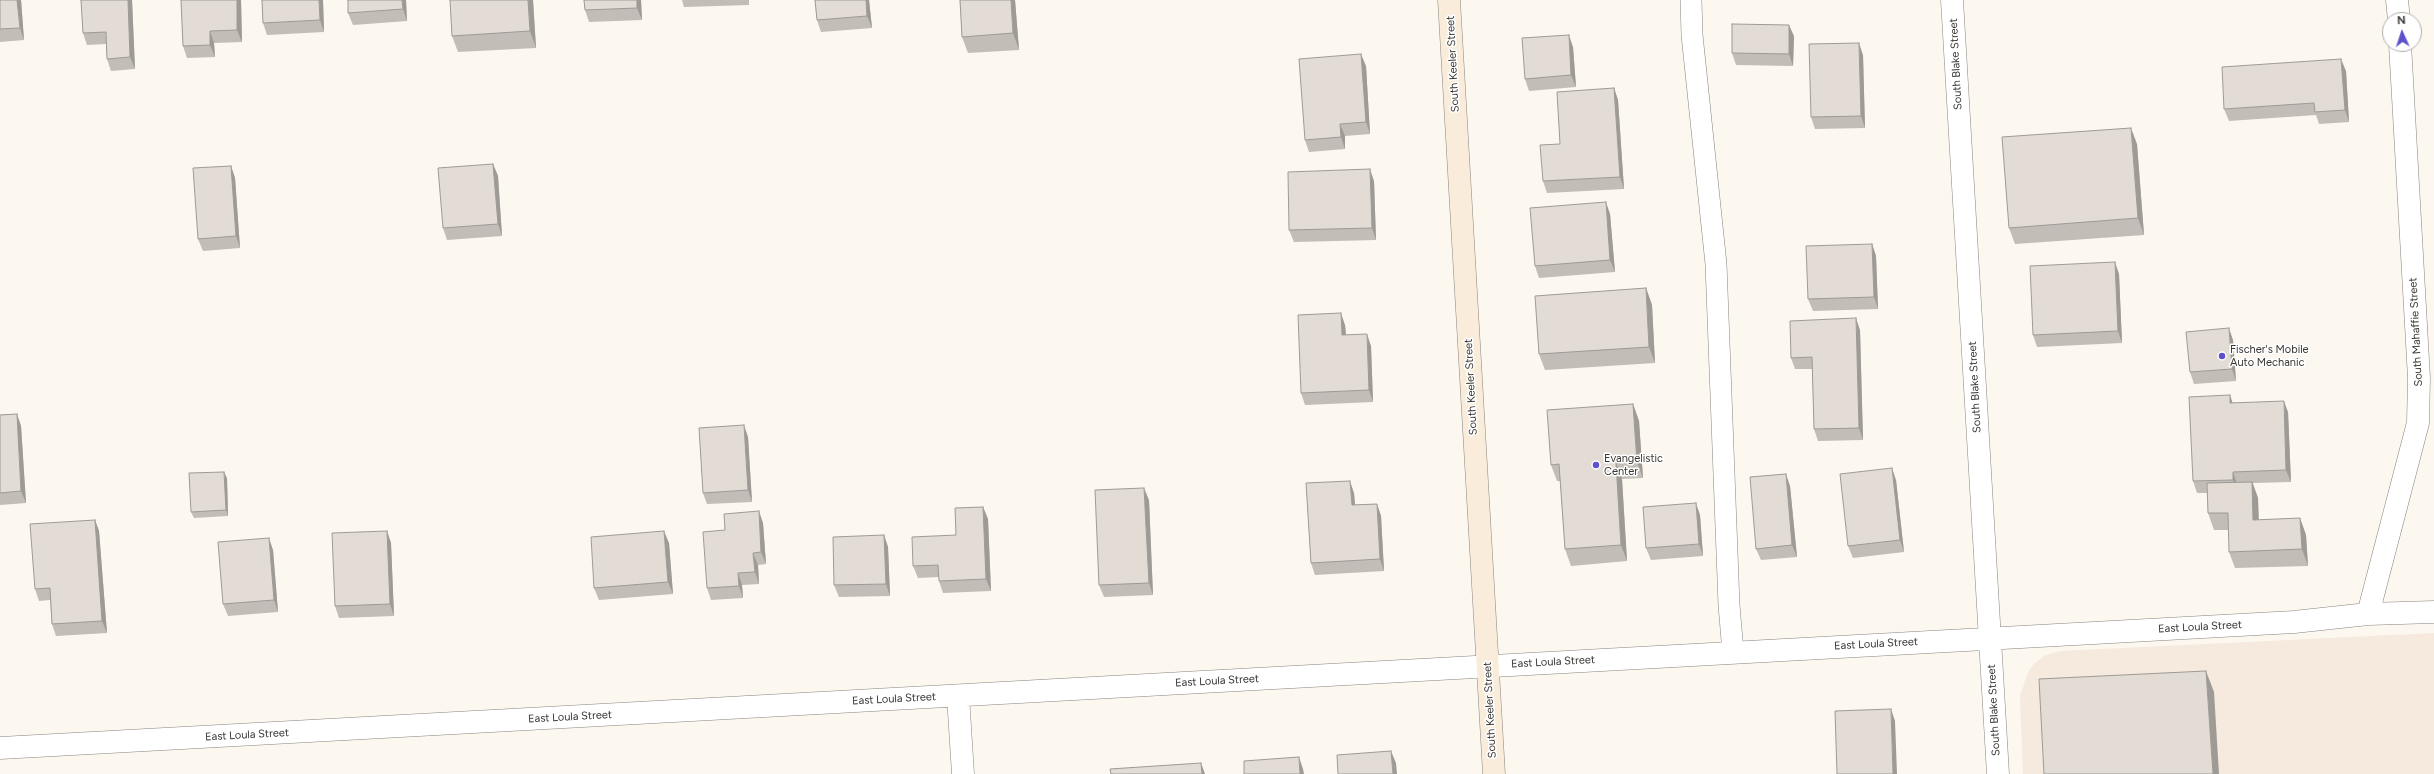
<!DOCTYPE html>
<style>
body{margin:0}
#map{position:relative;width:2434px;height:774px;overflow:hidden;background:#fcf7ef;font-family:Figtree,sans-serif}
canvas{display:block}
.north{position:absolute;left:2382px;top:12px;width:40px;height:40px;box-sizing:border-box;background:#fff;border:1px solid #afafad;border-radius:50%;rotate:357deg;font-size:11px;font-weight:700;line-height:16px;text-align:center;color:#383633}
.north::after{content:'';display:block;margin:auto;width:14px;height:18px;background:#5e52cb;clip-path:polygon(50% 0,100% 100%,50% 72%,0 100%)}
</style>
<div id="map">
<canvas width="2434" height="774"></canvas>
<div class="north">N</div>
</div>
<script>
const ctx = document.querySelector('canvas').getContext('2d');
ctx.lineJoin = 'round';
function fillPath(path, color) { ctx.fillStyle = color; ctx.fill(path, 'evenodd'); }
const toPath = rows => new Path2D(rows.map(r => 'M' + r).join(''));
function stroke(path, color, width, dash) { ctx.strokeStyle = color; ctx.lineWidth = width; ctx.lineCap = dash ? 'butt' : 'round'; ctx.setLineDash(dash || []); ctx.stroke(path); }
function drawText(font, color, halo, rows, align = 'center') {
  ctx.font = font + ' Figtree,sans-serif'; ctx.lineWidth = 3; ctx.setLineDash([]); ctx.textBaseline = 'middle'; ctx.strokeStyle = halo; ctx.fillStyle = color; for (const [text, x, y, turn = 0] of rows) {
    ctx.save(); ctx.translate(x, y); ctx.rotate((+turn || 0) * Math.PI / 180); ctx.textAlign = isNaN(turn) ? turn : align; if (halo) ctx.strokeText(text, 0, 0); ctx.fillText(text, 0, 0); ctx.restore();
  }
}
const built = toPath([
 [2434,633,2434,774,2023,774,2020,696,2028,672,2034,664,2044,656,2060,651]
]);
const lane = toPath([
 [1691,0,1692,35,1716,264,1729,605,1733,652]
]);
const street = toPath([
 [1952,0,1998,774],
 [2397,0,2399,20],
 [2368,614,2418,423,2419,378,2400,44],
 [958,696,963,774],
 [0,748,2294,622,2368,614,2434,612]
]);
const secondary = toPath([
 [1449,0,1494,774]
]);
const wall = toPath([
 [0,0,21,0,24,40,0,42],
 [81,0,132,0,135,69,111,71,107,59,106,44,87,45,83,33],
 [181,0,241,0,242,42,214,43,215,57,187,58,183,46],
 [262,0,323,0,324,32,267,35,263,23],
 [348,0,406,0,407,21,353,25,348,13],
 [533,0,536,48,458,52,452,36],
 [584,0,641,0,642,20,589,22,585,10],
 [682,0,749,0,749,5,684,7],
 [815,0,869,0,872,28,821,32,817,20],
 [960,0,1015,0,1019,50,968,53,962,37],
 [1794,36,1793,66,1736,65,1732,53],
 [1573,47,1576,87,1529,91,1525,79],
 [1863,55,1865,128,1815,129,1811,117],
 [1366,66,1370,134,1345,136,1345,149,1309,152,1305,140],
 [2346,71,2349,122,2319,124,2316,115,2229,121,2224,109],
 [1614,88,1618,100,1624,189,1547,193,1543,181,1560,144],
 [2137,144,2144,235,2015,244,2009,228],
 [493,164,498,176,502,236,447,240,443,228],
 [231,166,235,178,240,248,203,251,198,239],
 [1374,181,1376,240,1294,242,1289,230],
 [1610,214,1615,272,1539,278,1535,266],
 [1872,244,1876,256,1878,309,1813,311,1808,299],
 [2119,274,2122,343,2037,347,2033,335],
 [1646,288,1652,305,1655,363,1545,370,1539,354],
 [1345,325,1346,335,1371,346,1373,402,1305,405,1301,393],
 [1860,330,1863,440,1818,441,1814,429,1812,369,1795,369,1791,358],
 [2233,340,2236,381,2194,384,2190,372],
 [1633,404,1639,421,1643,478,1622,479,1627,561,1571,566,1565,549,1560,481,1557,481,1551,465],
 [2288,412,2291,482,2253,483,2258,498,2259,520,2300,518,2306,535,2308,566,2235,568,2229,552,2229,530,2214,530,2208,513,2207,493,2197,493,2193,481],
 [17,414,21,426,26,503,0,505,0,415],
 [748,437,752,502,707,504,703,493],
 [227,478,228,516,194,518,191,512],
 [1896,480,1904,552,1853,558,1848,546],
 [1790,486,1797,557,1761,560,1756,549],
 [1354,493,1355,505,1377,504,1381,516,1384,571,1315,575,1311,563],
 [1149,500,1153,595,1104,597,1099,585],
 [983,507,988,519,991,591,943,593,939,581,939,577,918,578,913,566,956,535],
 [1700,515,1703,556,1651,560,1646,548],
 [95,520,99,531,107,633,56,636,52,624,50,600,39,601,35,589],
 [763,523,766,564,758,565,759,584,742,585,743,598,711,600,707,588,725,530],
 [387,531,391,543,394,616,339,618,335,606],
 [884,535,888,547,890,596,839,597,834,585],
 [669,543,673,594,599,600,594,588],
 [273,550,278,612,228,616,223,604]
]);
const shadedWall = toPath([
 [17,0,21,0,24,40,20,28],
 [128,0,132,0,135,69,130,57],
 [237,0,241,0,242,42,237,30],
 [319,0,323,0,324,32,320,20],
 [402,0,406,0,407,21,403,9],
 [528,0,533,0,536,48,530,31],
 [637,0,641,0,642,20,637,8],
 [866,0,869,0,872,28,867,16],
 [1011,0,1015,0,1019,50,1013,33],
 [1789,25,1794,36,1793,66,1789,54],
 [210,31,214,43,215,57,210,45],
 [1569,35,1573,47,1576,87,1571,75],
 [1859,43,1863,55,1865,128,1861,116],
 [1361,54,1366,66,1370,134,1366,122],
 [2341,59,2346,71,2349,122,2345,110],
 [1614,88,1618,100,1624,189,1620,177],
 [1340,124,1345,136,1345,149,1341,137],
 [2131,128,2137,144,2144,235,2138,218],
 [493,164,498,176,502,236,498,224],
 [231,166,235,178,240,248,236,236],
 [1370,169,1374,181,1376,240,1372,228],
 [1606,202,1610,214,1615,272,1610,260],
 [1872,244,1876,256,1878,309,1874,297],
 [2115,262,2119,274,2122,343,2118,331],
 [1646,288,1652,305,1655,363,1649,347],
 [1341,313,1345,325,1347,347,1342,335],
 [1856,318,1860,330,1863,440,1859,428],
 [2229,328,2233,340,2236,381,2232,369],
 [1367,334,1371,346,1373,402,1369,390],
 [2230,395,2234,407,2230,403],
 [2284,401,2288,412,2291,482,2286,470],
 [1633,404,1639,421,1643,478,1637,462],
 [17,414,21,426,26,503,21,491],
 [744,425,748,437,752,502,748,490],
 [1616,463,1622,479,1627,561,1621,545],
 [1892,468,1896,480,1904,552,1900,540],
 [224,472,227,478,228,516,226,510],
 [2233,472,2237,484,2237,492,2233,480],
 [1786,474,1790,486,1797,557,1792,545],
 [1350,481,1354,493,1356,517,1352,505],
 [2252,482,2258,498,2259,536,2253,520],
 [1144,488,1149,500,1153,595,1149,583],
 [1696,503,1700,515,1703,556,1699,544],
 [1377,504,1381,516,1384,571,1380,559],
 [983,507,988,519,991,591,986,579],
 [759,511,763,523,766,564,761,552],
 [2300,518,2306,535,2308,566,2302,549],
 [95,520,99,531,107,633,102,621],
 [387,531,391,543,394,616,390,604],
 [664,531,669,543,673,594,668,582],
 [884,535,888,547,890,596,886,584],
 [269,538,273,550,278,612,274,600],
 [753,553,758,565,759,584,755,572],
 [738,573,742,585,743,598,739,586],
 [2206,671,2214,692,2219,774,2213,774],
 [1891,709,1895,721,1897,774,1893,774],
 [1391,751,1396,763,1397,774,1393,774],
 [1299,757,1303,769,1304,774,1300,774],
 [1201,763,1205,774,1202,774]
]);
const building = toPath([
 [0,0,17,0,20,28,0,29,0,0],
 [81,0,128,0,130,57,107,59,106,32,83,33,81,0],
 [181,0,237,0,237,30,210,31,210,45,183,46,181,0],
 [262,0,319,0,320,20,263,23,262,0],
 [348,0,402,0,403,9,348,13,348,0],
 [450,0,528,0,530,31,452,36,450,0],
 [584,0,637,0,637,8,585,10,584,0],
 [815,0,866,0,867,16,817,20,815,0],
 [960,0,1011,0,1013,33,962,37,960,0],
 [1732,24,1789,25,1789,54,1732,53,1732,24],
 [1569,35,1571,75,1525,79,1522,38,1569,35],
 [1859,43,1861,116,1811,117,1809,44,1859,43],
 [1361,54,1366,122,1340,124,1341,137,1305,140,1299,59,1361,54],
 [2341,59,2345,110,2315,112,2314,103,2224,109,2222,67,2341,59],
 [1614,88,1620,177,1543,181,1540,145,1560,144,1557,92,1614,88],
 [2131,128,2138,218,2009,228,2002,137,2131,128],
 [493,164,498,224,443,228,438,168,493,164],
 [231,166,236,236,198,239,193,168,231,166],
 [1370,169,1372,228,1289,230,1288,172,1370,169],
 [1606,202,1610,260,1535,266,1530,208,1606,202],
 [1872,244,1874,297,1808,299,1806,246,1872,244],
 [2115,262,2118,331,2033,335,2030,266,2115,262],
 [1646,288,1649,347,1539,354,1535,296,1646,288],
 [1341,313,1342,335,1367,334,1369,390,1301,393,1298,315,1341,313],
 [1856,318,1859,428,1814,429,1812,357,1791,358,1790,321,1856,318],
 [2229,328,2232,369,2190,372,2186,332,2229,328],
 [2230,395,2230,403,2284,401,2286,470,2233,472,2233,480,2193,481,2189,397,2230,395],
 [1633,404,1637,462,1616,463,1621,545,1565,549,1559,464,1551,465,1547,410,1633,404],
 [17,414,21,491,0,493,0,415,17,414],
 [744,425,748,490,703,493,699,428,744,425],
 [1892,468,1900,540,1848,546,1840,474,1892,468],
 [224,472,226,510,191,512,189,473,224,472],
 [1786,474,1792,545,1756,549,1750,477,1786,474],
 [1350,481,1352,505,1377,504,1380,559,1311,563,1306,483,1350,481],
 [2252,482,2253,520,2300,518,2302,549,2229,552,2228,513,2208,513,2207,483,2252,482],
 [1144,488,1149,583,1099,585,1095,490,1144,488],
 [1696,503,1699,544,1646,548,1643,507,1696,503],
 [983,507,986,579,939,581,938,565,913,566,912,537,956,535,955,508,983,507],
 [759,511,761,552,753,553,755,572,738,573,739,586,707,588,703,532,725,530,724,514,759,511],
 [95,520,102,621,52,624,50,588,35,589,30,524,95,520],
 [387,531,390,604,335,606,332,533,387,531],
 [664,531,668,582,594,588,591,537,664,531],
 [884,535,886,584,834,585,833,537,884,535],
 [269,538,274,600,223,604,218,542,269,538],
 [2206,671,2213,774,2044,774,2039,679,2206,671],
 [1891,709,1893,774,1837,774,1835,711,1891,709],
 [1391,751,1393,774,1338,774,1337,755,1391,751],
 [1299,757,1300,774,1244,774,1244,761,1299,757],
 [1201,763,1202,774,1111,774,1110,769,1201,763]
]);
const markers = [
 [2222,356,4,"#5e52cb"],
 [1596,465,4,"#5e52cb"]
];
const streetNames = [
 ["South Keeler Street",1453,64,-93],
 ["South Blake Street",1956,64,-93],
 ["South Mahaffie Street",2416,332,-93],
 ["South Keeler Street",1471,387,-93],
 ["South Blake Street",1975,387,-93],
 ["East Loula Street",2200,627,-3],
 ["East Loula Street",1876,644,-3],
 ["East Loula Street",1553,662,-3],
 ["East Loula Street",1217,681,-3],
 ["East Loula Street",894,699,-3],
 ["South Keeler Street",1490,710,-93],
 ["South Blake Street",1994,710,-93],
 ["East Loula Street",570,717,-3],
 ["East Loula Street",247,735,-3]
];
const poiNames = [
 ["Fischer's Mobile",2230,350],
 ["Auto Mechanic",2230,363],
 ["Evangelistic",1604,459],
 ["Center",1604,472]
];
fillPath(built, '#f5eadd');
stroke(lane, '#89847e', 22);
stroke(street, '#89847e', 23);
stroke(secondary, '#89847e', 23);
stroke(lane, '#fff', 21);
stroke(street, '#fff', 22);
stroke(secondary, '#faecda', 22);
fillPath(wall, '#c2bdb7');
fillPath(shadedWall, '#9e9a95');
fillPath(building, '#e2dcd5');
stroke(building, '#9e9a95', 1);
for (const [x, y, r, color] of markers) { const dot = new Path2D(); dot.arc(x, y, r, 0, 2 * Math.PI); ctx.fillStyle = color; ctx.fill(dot); stroke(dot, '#fff', 1.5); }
drawText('11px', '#383633', '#fff', streetNames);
drawText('11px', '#383633', '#fff', poiNames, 'left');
</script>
